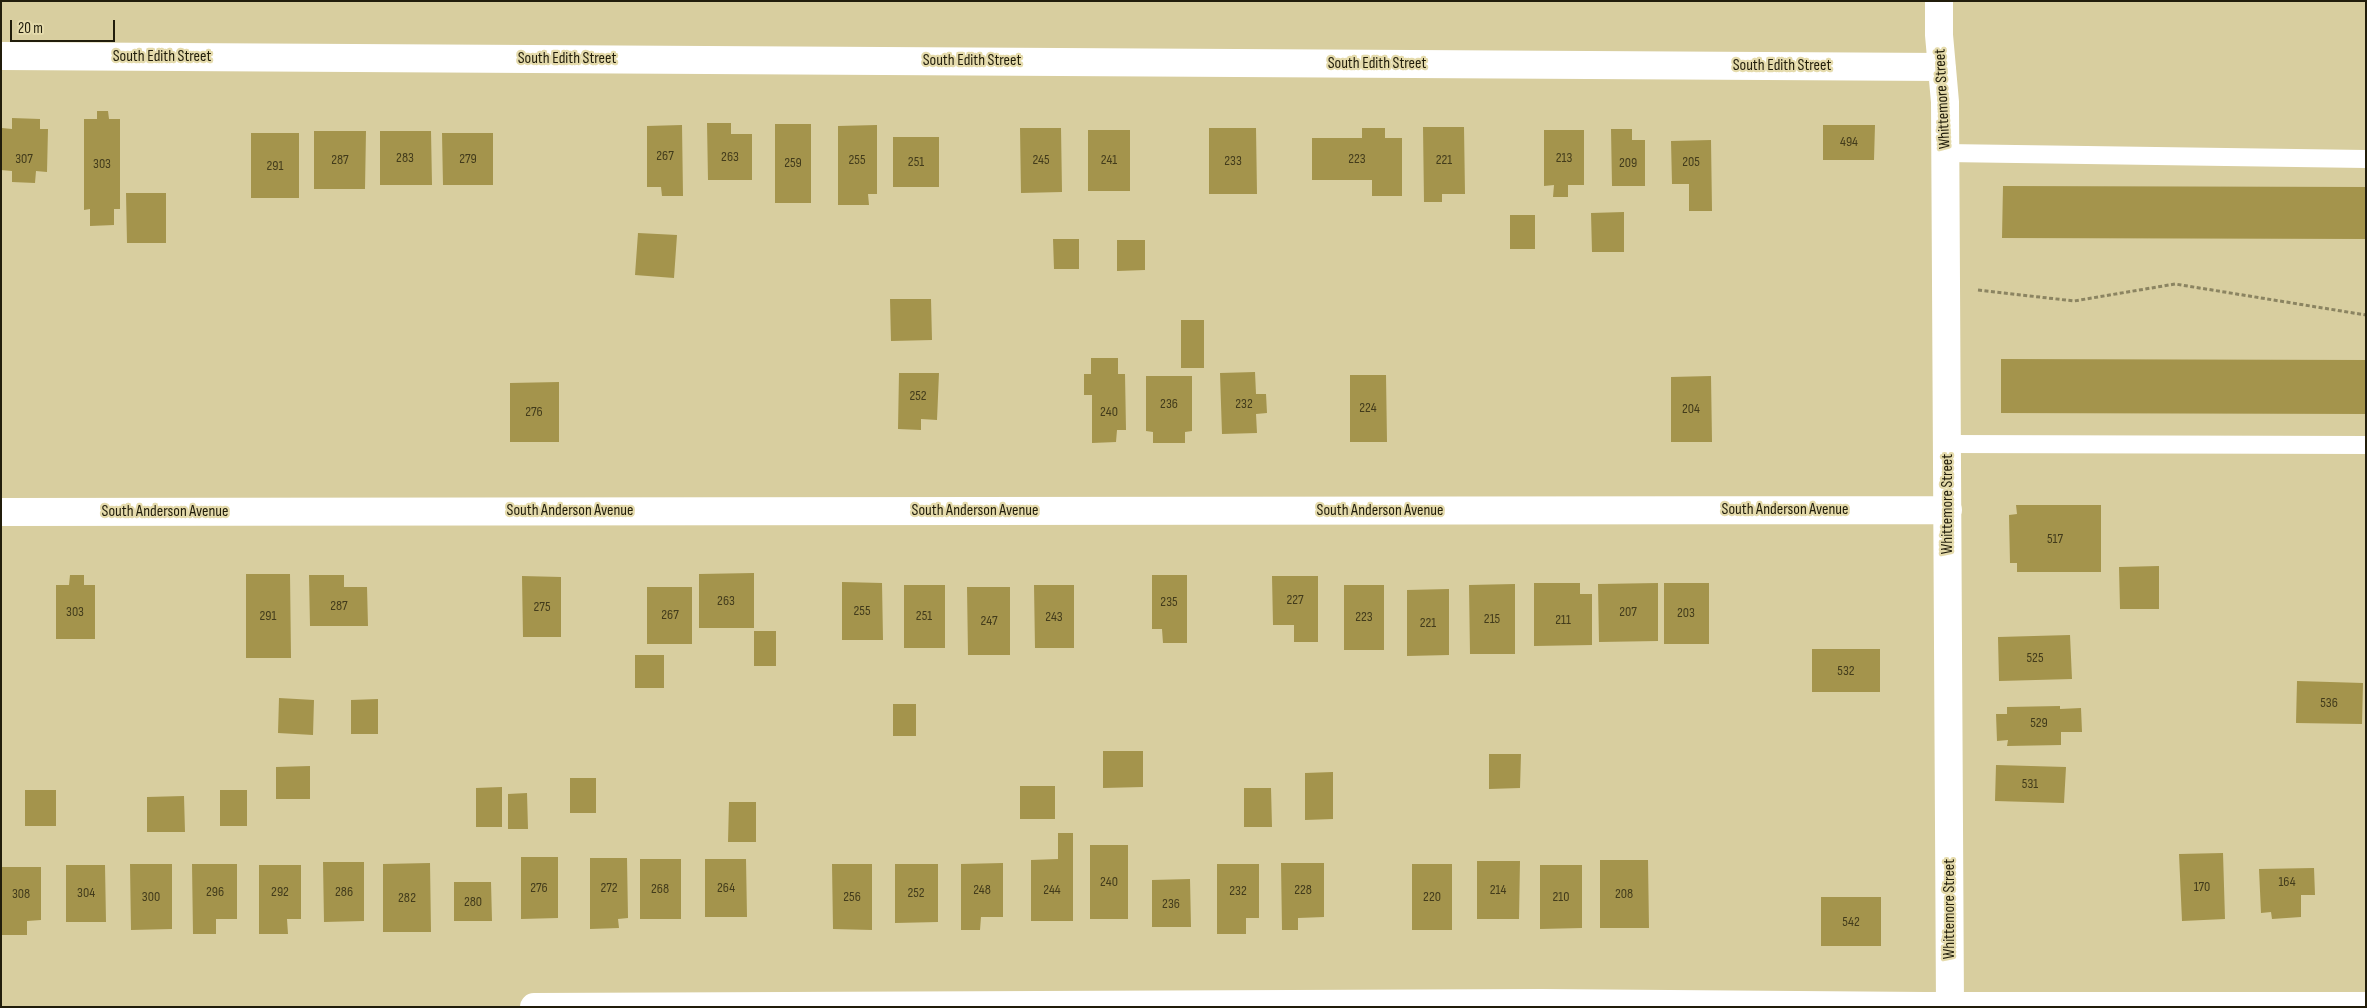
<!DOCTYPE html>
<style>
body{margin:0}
#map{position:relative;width:2367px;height:1008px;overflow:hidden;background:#d8ce9f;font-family:"Sofia Sans Condensed",sans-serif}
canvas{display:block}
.frame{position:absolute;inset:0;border:2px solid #211d0b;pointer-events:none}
.scale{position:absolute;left:10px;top:20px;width:105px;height:22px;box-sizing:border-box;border:2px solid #211d0b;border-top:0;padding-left:6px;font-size:15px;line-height:18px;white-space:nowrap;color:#211d0b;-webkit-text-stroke:4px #e5dbac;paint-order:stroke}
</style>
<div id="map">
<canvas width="2367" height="1008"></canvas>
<div class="frame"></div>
<div class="scale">20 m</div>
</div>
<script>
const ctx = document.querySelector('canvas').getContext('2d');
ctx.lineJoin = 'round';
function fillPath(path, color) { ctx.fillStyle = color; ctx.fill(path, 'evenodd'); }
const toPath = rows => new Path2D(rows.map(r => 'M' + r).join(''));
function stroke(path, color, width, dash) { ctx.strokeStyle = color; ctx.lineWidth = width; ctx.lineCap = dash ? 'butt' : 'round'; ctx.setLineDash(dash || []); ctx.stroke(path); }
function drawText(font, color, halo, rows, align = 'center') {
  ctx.font = font + ' "Sofia Sans Condensed",sans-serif'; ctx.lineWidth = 4.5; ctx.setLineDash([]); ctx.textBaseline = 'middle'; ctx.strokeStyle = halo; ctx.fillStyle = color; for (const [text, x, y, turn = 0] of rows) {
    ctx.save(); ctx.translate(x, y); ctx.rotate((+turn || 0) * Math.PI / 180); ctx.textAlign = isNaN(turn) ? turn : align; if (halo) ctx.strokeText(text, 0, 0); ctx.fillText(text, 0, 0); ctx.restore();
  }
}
const building = toPath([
 [97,111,108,111,109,119,120,119,120,209,114,209,114,225,90,226,90,209,84,210,84,119,97,119],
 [12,118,40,119,40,129,48,129,47,172,36,171,35,183,12,182,12,171,1,170,2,128,12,129],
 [707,123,731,123,731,134,752,134,752,180,708,180],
 [775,124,811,124,811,203,775,203],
 [682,125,683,196,662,196,661,187,647,187,647,126],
 [877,125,877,194,868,194,869,205,838,205,838,126],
 [1823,125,1875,125,1874,160,1823,160],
 [1423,127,1464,127,1465,194,1442,194,1442,202,1424,202],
 [1020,128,1061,128,1062,192,1021,193],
 [1209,128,1256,128,1257,194,1209,194],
 [1362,128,1385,128,1385,138,1402,138,1402,196,1372,196,1372,180,1312,180,1312,138,1362,138],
 [1611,129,1632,129,1632,140,1645,140,1645,186,1612,186],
 [1088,130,1130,130,1130,191,1088,191],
 [1544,130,1584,130,1584,185,1568,185,1568,197,1553,197,1554,185,1544,186],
 [314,131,366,131,365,189,314,189],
 [380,131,431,131,432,185,380,185],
 [251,133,299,133,299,198,251,198],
 [442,133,493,133,493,185,443,185],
 [893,137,939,137,939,187,893,187],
 [1711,140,1712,211,1689,211,1689,184,1672,184,1671,141],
 [2003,186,2366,187,2366,239,2002,238],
 [126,193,166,193,166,243,127,243],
 [1624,212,1624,252,1592,252,1591,213],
 [1510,215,1535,215,1535,249,1510,249],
 [638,233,677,235,674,278,635,275],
 [1053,239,1079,239,1079,269,1054,269],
 [1117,240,1145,240,1145,270,1117,271],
 [890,299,931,299,932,340,891,341],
 [1181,320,1204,320,1204,368,1181,368],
 [1091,358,1118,358,1118,374,1125,374,1126,430,1117,430,1116,442,1092,443,1092,395,1084,395,1084,374,1091,374],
 [2001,359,2366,360,2366,414,2001,413],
 [1255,372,1256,394,1266,394,1267,413,1256,414,1257,433,1222,434,1220,373],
 [899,373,939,373,937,420,921,419,921,430,898,429],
 [1350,375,1386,375,1387,442,1350,442],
 [1146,376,1192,376,1192,431,1185,432,1185,443,1153,443,1153,432,1146,431],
 [1711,376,1712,442,1671,442,1671,377],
 [559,382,559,442,510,442,510,383],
 [2016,505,2101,505,2101,572,2017,572,2017,563,2010,563,2009,515,2017,514],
 [2159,566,2159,609,2120,609,2119,567],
 [754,573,754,628,699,628,699,574],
 [246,574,290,574,291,658,246,658],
 [70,575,84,575,84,585,95,585,95,639,56,639,56,585,69,585],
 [309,575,344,575,344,587,367,587,368,626,310,626],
 [1152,575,1187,575,1187,643,1163,643,1162,629,1152,629],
 [522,576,561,577,561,637,523,637],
 [1272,576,1318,576,1318,642,1294,642,1294,625,1273,625],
 [842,582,882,583,883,640,842,640],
 [1534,583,1580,583,1580,594,1592,594,1592,645,1534,646],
 [1658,583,1658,641,1599,642,1598,584],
 [1664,583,1709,583,1709,644,1664,644],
 [1515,584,1515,654,1470,654,1469,585],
 [904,585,945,585,945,648,904,648],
 [1034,585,1074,585,1074,648,1035,648],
 [1344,585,1384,585,1384,650,1344,650],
 [647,587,692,587,692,644,647,644],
 [967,587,1010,587,1010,655,968,655],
 [1449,589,1449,655,1407,656,1407,590],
 [754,631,776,631,776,666,754,666],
 [2070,635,2072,679,1999,681,1998,637],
 [1812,649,1880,649,1880,692,1812,692],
 [635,655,664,655,664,688,635,688],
 [2297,681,2363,683,2362,724,2296,723],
 [279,698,314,700,313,735,278,733],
 [378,699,378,734,351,734,351,700],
 [893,704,916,704,916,736,893,736],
 [2060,706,2060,709,2081,708,2082,732,2061,732,2061,745,2007,746,2008,740,1997,741,1996,714,2007,714,2007,707],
 [1103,751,1143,751,1143,787,1103,788],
 [1489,754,1521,754,1520,788,1489,789],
 [1996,765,2066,767,2064,803,1995,801],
 [310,766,310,799,276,799,276,767],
 [1333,772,1333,819,1305,820,1305,773],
 [570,778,596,778,596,813,570,813],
 [1020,786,1055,786,1055,819,1020,819],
 [502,787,502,827,476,827,476,788],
 [1244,788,1271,788,1272,827,1244,827],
 [25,790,56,790,56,826,25,826],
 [220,790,247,790,247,826,220,826],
 [527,793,528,829,508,829,508,794],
 [184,796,185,832,147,832,147,797],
 [729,802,756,802,756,842,728,842],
 [1058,833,1073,833,1073,921,1031,921,1031,860,1058,859],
 [1090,845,1128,845,1128,919,1090,919],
 [2223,853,2225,919,2182,921,2179,854],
 [521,857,558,857,558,918,521,919],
 [590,858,627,858,628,918,618,919,619,928,590,929],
 [640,859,681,859,681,919,640,919],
 [705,859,746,859,747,917,705,917],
 [1600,860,1648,860,1649,928,1600,928],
 [1477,861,1520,861,1519,919,1477,919],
 [323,862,364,862,364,921,324,922],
 [430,863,431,932,383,932,383,864],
 [1003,863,1003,917,981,917,980,930,961,930,961,864],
 [1281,863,1324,863,1324,917,1298,918,1298,930,1282,930],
 [130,864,172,864,172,929,131,930],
 [192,864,237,864,237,919,216,919,216,934,193,934],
 [832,864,872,864,872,930,833,929],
 [895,864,938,864,938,922,895,923],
 [1217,864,1259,864,1259,918,1246,918,1246,934,1217,934],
 [1412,864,1452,864,1452,930,1412,930],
 [66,865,105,865,106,922,66,922],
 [259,865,301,865,301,919,287,919,288,934,259,934],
 [1540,865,1582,865,1582,928,1540,929],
 [1,867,41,867,41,920,27,921,27,935,1,935],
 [2314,868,2315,895,2301,895,2301,917,2272,919,2271,912,2261,913,2259,869],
 [1190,879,1191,927,1152,927,1152,880],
 [454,882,491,882,492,921,454,921],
 [1821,897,1881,897,1881,946,1821,946]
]);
const path = toPath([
 [1978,290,2074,301,2175,284,2366,315]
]);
const service = toPath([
 [1946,153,2366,159],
 [1947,444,2366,445]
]);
const minor = toPath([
 [1939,1,1939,35,1945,102,1950,1007],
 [1,56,1942,67],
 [1,512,1948,510],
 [534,1007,1542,1003,1925,1006,2366,1006]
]);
const numberNames = [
 ["494",1849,142],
 ["267",665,156],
 ["263",730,157],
 ["283",405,158],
 ["213",1564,158],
 ["307",24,159],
 ["279",468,159],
 ["223",1357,159],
 ["287",340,160],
 ["255",857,160],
 ["245",1041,160],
 ["241",1109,160],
 ["221",1444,160],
 ["233",1233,161],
 ["251",916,162],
 ["205",1691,162],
 ["259",793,163],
 ["209",1628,163],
 ["303",102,164],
 ["291",275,166],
 ["252",918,396],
 ["236",1169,404],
 ["232",1244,404],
 ["224",1368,408],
 ["204",1691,409],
 ["276",534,412],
 ["240",1109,412],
 ["517",2055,539],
 ["227",1295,600],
 ["263",726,601],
 ["235",1169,602],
 ["287",339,606],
 ["275",542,607],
 ["255",862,611],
 ["303",75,612],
 ["207",1628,612],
 ["203",1686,613],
 ["267",670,615],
 ["291",268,616],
 ["251",924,616],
 ["243",1054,617],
 ["223",1364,617],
 ["215",1492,619],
 ["211",1563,620],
 ["247",989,621],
 ["221",1428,623],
 ["525",2035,658],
 ["532",1846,671],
 ["536",2329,703],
 ["529",2039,723],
 ["531",2030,784],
 ["240",1109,882],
 ["164",2287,882],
 ["170",2202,887],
 ["276",539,888],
 ["272",609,888],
 ["264",726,888],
 ["268",660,889],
 ["248",982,890],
 ["244",1052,890],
 ["228",1303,890],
 ["214",1498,890],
 ["232",1238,891],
 ["296",215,892],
 ["292",280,892],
 ["286",344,892],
 ["304",86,893],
 ["252",916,893],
 ["308",21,894],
 ["208",1624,894],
 ["300",151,897],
 ["256",852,897],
 ["220",1432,897],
 ["210",1561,897],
 ["282",407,898],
 ["280",473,902],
 ["236",1171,904],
 ["542",1851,922]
];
const streetNames = [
 ["South Edith Street",162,57],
 ["South Edith Street",567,59],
 ["South Edith Street",972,61],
 ["South Edith Street",1377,64],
 ["South Edith Street",1782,66],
 ["Whittemore Street",1943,99,-93],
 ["Whittemore Street",1948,504,-90],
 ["South Anderson Avenue",1785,510],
 ["South Anderson Avenue",570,511],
 ["South Anderson Avenue",975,511],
 ["South Anderson Avenue",1380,511],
 ["South Anderson Avenue",165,512],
 ["Whittemore Street",1950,909,-90]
];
fillPath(building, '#a4944c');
stroke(path, '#8b8461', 3, [4, 2.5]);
stroke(service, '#fff', 18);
stroke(minor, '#fff', 28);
drawText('14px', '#423b1b', null, numberNames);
drawText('16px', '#211d0b', '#e5dbac', streetNames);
</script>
